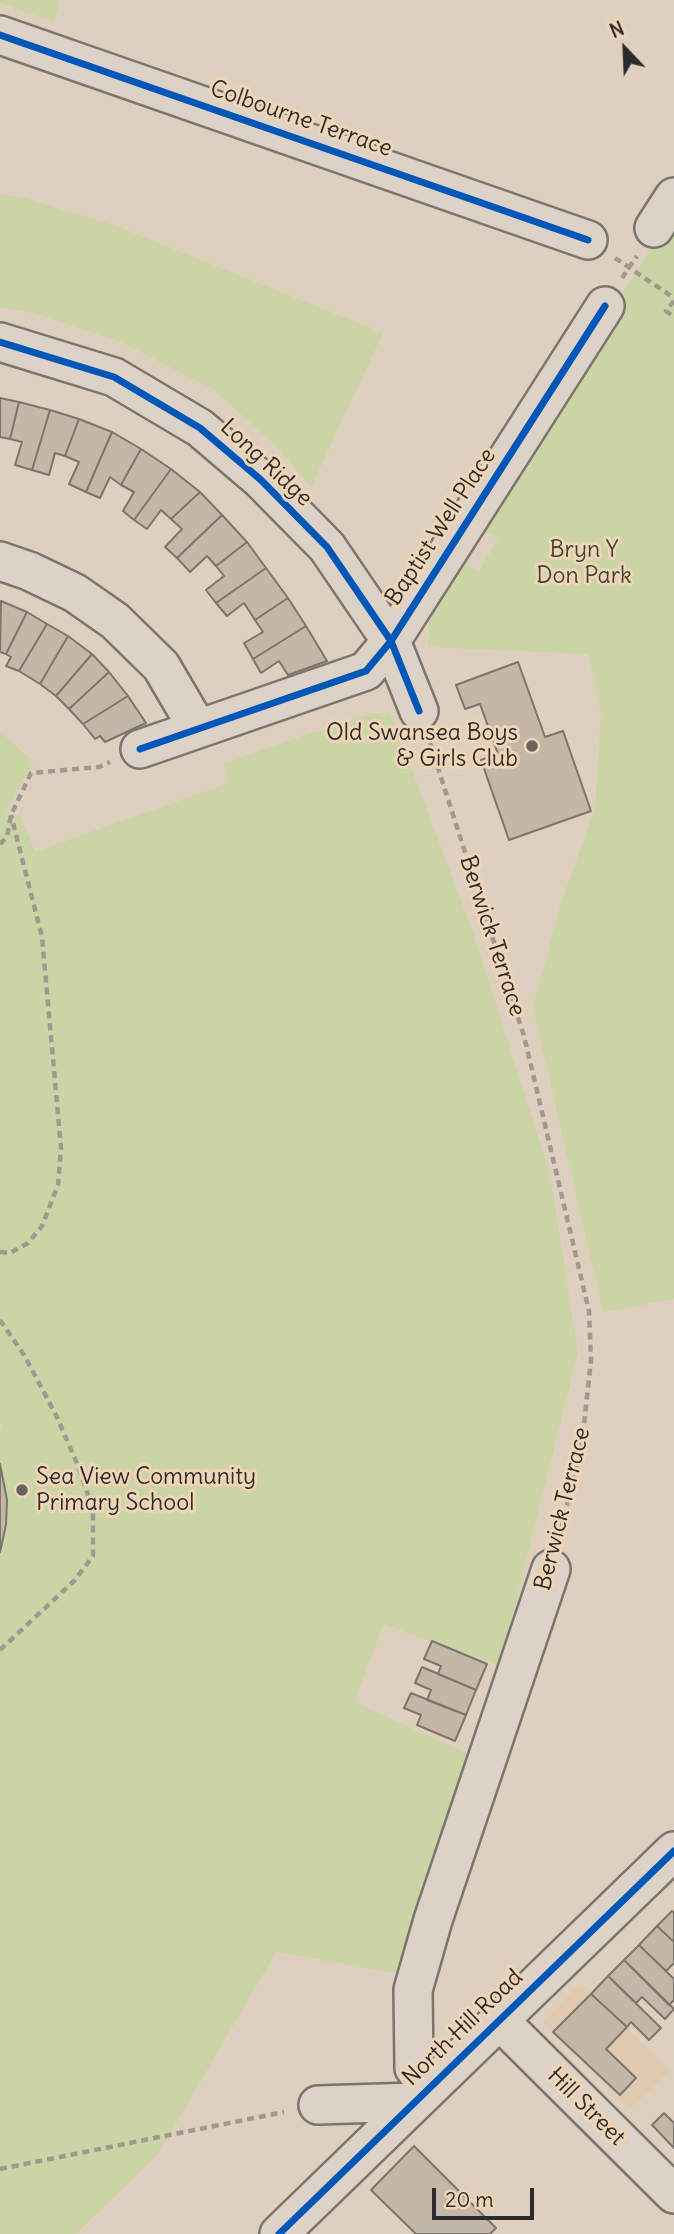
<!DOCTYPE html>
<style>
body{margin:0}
#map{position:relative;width:674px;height:2234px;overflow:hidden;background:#dfcfbe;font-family:Delius,sans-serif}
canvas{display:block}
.north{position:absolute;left:590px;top:14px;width:70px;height:70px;-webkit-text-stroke:5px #efd4b6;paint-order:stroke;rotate:337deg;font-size:19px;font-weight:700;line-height:28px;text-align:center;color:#2b2b2b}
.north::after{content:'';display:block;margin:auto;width:24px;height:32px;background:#2b2b2b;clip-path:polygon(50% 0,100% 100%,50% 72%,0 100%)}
.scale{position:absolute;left:432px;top:2188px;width:102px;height:32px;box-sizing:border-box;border:4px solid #2b2b2b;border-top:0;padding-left:9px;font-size:21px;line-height:24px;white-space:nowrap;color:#2b2b2b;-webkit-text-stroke:5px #efd4b6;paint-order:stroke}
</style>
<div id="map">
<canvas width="674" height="2234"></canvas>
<div class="north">N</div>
<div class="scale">20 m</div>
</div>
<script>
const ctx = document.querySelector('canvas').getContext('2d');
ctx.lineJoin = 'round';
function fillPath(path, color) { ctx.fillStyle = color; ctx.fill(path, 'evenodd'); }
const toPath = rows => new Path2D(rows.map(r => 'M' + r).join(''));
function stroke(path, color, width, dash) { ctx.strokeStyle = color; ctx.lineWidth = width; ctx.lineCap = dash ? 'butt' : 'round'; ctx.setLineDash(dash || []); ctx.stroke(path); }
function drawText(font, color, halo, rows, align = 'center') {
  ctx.font = font + ' Delius,sans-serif'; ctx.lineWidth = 6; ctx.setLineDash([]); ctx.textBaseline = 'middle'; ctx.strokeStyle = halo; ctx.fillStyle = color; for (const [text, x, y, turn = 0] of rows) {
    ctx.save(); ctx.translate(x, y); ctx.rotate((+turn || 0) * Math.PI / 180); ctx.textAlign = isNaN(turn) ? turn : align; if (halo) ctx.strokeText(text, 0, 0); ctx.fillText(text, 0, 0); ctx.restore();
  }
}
const built = toPath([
 [581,1983,670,2070,630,2109,543,2023]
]);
const green = toPath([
 [0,0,60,0,54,22,0,3],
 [0,194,28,199,119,227,383,333,311,487,274,444,213,389,123,343,33,313,0,307],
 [674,212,674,1299,603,1312,533,1007,561,903,595,809,601,712,588,654,429,647,428,645,430,613,462,562,479,571,498,539,476,525],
 [390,712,472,930,550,1173,578,1353,500,1666,383,1624,355,1702,468,1754,395,1973,276,1952,158,2154,76,2234,0,2234,0,1552,6,1525,7,1500,0,1464,0,1429,3,1427,0,1422,0,731,33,762,6,812,21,817,35,852,229,783,224,764,315,731,316,733,369,714]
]);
const building = toPath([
 [0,398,19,402,10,439,0,437,0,398],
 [19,402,50,410,32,470,15,465,22,442,10,439,19,402],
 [50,410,79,419,65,456,55,453,49,475,32,470,50,410],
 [79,419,112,432,86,492,69,484,79,462,65,456,79,419],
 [112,432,141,449,121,485,110,477,100,498,86,492,112,432],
 [141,449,171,469,134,520,123,511,134,492,121,485,141,449],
 [171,469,200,492,171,519,161,510,147,529,134,520,171,469],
 [200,492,222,515,177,558,165,547,182,529,171,519,200,492],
 [222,515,247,542,216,566,207,556,190,572,177,558,222,515],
 [247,542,266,568,216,603,206,590,224,576,216,566,247,542],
 [266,568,288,598,255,620,244,603,227,616,216,603,266,568],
 [288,598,306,626,253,659,244,643,263,632,255,620,288,598],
 [1,601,27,612,6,654,0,652,1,601],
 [27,612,47,624,19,671,6,666,11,657,6,654,27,612],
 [47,624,68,636,40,684,19,671,47,624],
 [306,626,327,661,288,675,279,661,261,673,253,659,306,626],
 [68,636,92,654,56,696,40,684,68,636],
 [92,654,109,672,69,709,56,696,92,654],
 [518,662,545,737,563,731,591,811,509,840,481,760,498,754,480,704,465,709,456,685,518,662],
 [109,672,128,696,83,724,69,709,109,672],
 [128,696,146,723,105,742,100,736,95,739,83,724,128,696],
 [0,1464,7,1500,6,1525,0,1552,0,1464],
 [432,1641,487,1664,476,1690,438,1674,441,1666,424,1659,432,1641],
 [422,1667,476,1690,466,1715,427,1700,431,1690,415,1683,422,1667],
 [411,1693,466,1715,455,1741,417,1725,421,1715,404,1708,411,1693],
 [672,1911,674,1913,674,1942,657,1926,672,1911],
 [657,1926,674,1942,674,1963,666,1971,639,1945,657,1926],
 [639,1945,674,1979,674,2000,669,2005,624,1960,639,1945],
 [624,1960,674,2009,665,2019,642,1997,636,2003,608,1976,624,1960],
 [608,1976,661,2028,649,2040,631,2022,627,2027,591,1994,608,1976],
 [591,1994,627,2027,606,2049,636,2078,620,2095,553,2032,591,1994],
 [664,2113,674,2123,674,2148,652,2125,664,2113],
 [414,2146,496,2228,490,2234,416,2234,371,2190,414,2146]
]);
const path = toPath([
 [615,258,674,298],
 [622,278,637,256],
 [674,301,666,311,674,317],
 [430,743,524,1036,589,1311,591,1360,582,1443,559,1538],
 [0,844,7,837,11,815,31,773,99,767,110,762],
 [0,1252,10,1253,28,1243,42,1226,58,1185,61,1148,42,937,11,815],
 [0,1320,24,1355,56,1415,79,1468,93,1510,93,1556,74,1581,0,1650],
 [0,2169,284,2112]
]);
const minor = toPath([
 [0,35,588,240],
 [654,228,674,197],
 [0,342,114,377,200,428,261,480,327,547,391,641,419,711],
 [0,561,29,571,75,593,115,621,161,666,198,729],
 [140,749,366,671,391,641,605,306],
 [499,2020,674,2194],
 [429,2088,414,2068,413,1990,433,1920,551,1569],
 [318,2105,414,2102],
 [279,2234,674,1851]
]);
const cycleway = toPath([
 [0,35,588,240],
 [0,342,114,377,200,428,261,480,327,547,391,641,419,711],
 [140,749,366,671,391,641,605,306],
 [279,2234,674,1851]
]);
const markers = [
 [532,746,7,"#6a645e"],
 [22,1490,7,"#6a645e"]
];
const streetNames = [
 ["Colbourne Terrace",301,119,19],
 ["Long Ridge",266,463,43],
 ["Baptist Well Place",441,527,-57],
 ["Berwick Terrace",492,936,72],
 ["Berwick Terrace",563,1509,-76],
 ["North Hill Road",463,2028,-44],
 ["Hill Street",586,2107,45]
];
const parkNames = [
 ["Bryn Y",584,550],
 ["Don Park",584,576]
];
const poiNames = [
 ["Old Swansea Boys",518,733],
 ["& Girls Club",518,759],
 ["Sea View Community",36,1477,"left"],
 ["Primary School",36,1503,"left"]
];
fillPath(built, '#e1caaf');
fillPath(green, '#cbd4a5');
fillPath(building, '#c4b7a8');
stroke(building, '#7c756d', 2);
stroke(minor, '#7c756d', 42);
stroke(path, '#a19991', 4.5, [7, 5]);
stroke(minor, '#dcd2c7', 37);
stroke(cycleway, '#0057b8', 7);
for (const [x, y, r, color] of markers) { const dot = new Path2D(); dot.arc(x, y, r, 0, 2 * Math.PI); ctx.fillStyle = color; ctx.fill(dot); stroke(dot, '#efd4b6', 2.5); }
drawText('23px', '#2b2b2b', '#efd4b6', streetNames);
drawText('23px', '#40453a', '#efd4b6', parkNames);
drawText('23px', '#2b2b2b', '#efd4b6', poiNames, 'right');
</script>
